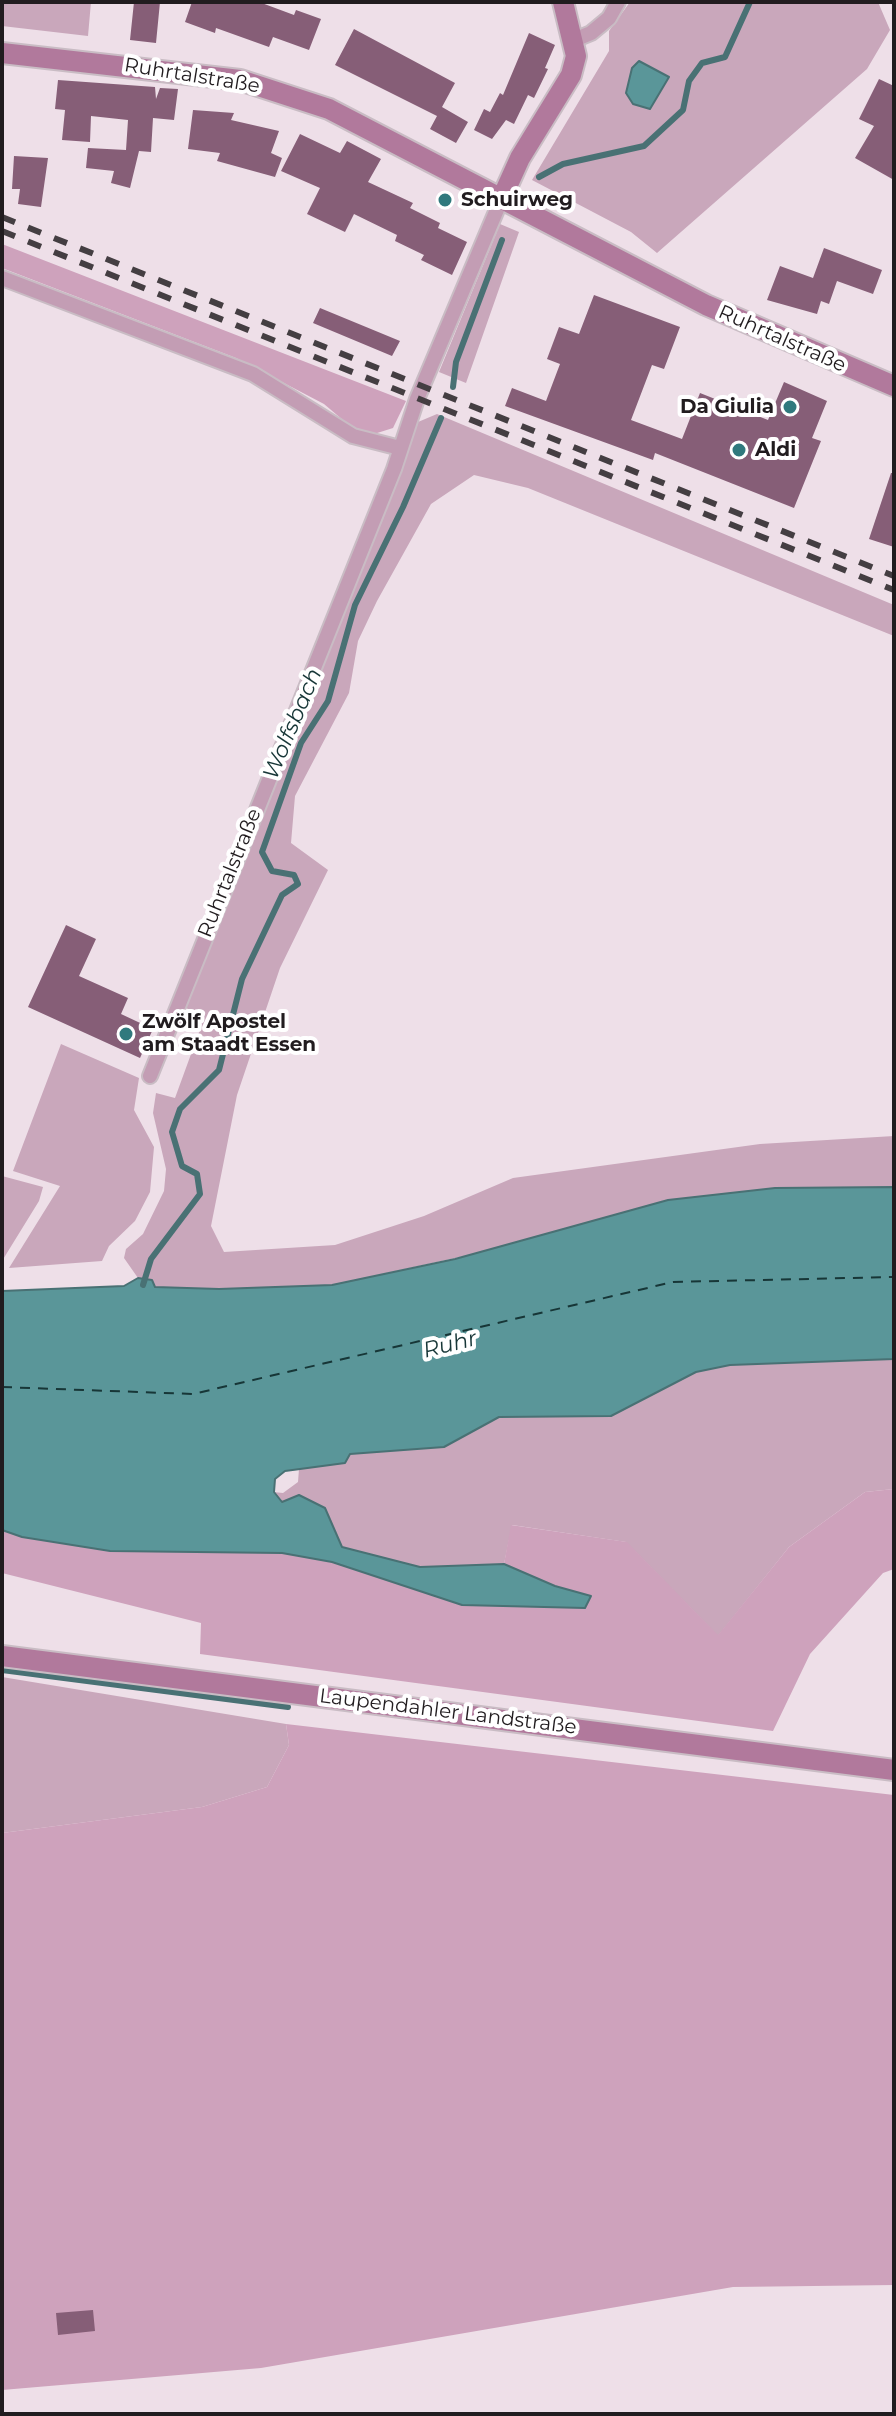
<!DOCTYPE html>
<meta charset="utf-8">
<style>
body{margin:0}
#map{position:relative;width:896px;height:2416px;overflow:hidden;background:#eedfe8;font-family:Montserrat,sans-serif}
canvas{display:block}
.frame{position:absolute;inset:0;border:4px solid #211c1f;pointer-events:none}
</style>
<div id="map">
<canvas width="896" height="2416"></canvas>
<div class="frame"></div>
</div>
<script>
const ctx = document.querySelector('canvas').getContext('2d');
ctx.lineJoin = 'round';
function fillPath(path, color) { ctx.fillStyle = color; ctx.fill(path, 'evenodd'); }
const toPath = rows => new Path2D(rows.map(r => 'M' + r).join(''));
function stroke(path, color, width, dash) { ctx.strokeStyle = color; ctx.lineWidth = width; ctx.lineCap = dash ? 'butt' : 'round'; ctx.setLineDash(dash || []); ctx.stroke(path); }
function drawText(font, color, halo, rows, align = 'center') {
  ctx.font = font + ' Montserrat,sans-serif'; ctx.lineWidth = 8; ctx.setLineDash([]); ctx.textBaseline = 'middle'; ctx.strokeStyle = halo; ctx.fillStyle = color; for (const [text, x, y, turn = 0] of rows) {
    ctx.save(); ctx.translate(x, y); ctx.rotate((+turn || 0) * Math.PI / 180); ctx.textAlign = isNaN(turn) ? turn : align; if (halo) ctx.strokeText(text, 0, 0); ctx.fillText(text, 0, 0); ctx.restore();
  }
}
const green = toPath([
 [2,2,91,2,88,36,2,26],
 [630,2,878,2,890,30,867,69,657,253,631,232,532,180,609,51,609,31],
 [500,224,519,232,466,383,439,372],
 [437,414,894,605,894,636,528,488,474,475,431,504,377,601,358,641,349,693,295,796,291,843,328,870,280,968,237,1095,211,1226,224,1252,335,1245,424,1216,513,1178,760,1144,894,1136,894,1187,775,1188,332,1285,219,1289,155,1287,152,1280,138,1278,124,1258,126,1249,143,1234,164,1191,166,1169,153,1113,156,1093,175,1098,202,1024,183,1004,418,422],
 [61,1044,139,1078,134,1110,154,1147,150,1192,135,1221,109,1246,102,1261,9,1268,60,1186,13,1171],
 [2,1176,43,1187,39,1201,2,1261],
 [894,1359,894,1489,865,1492,789,1547,718,1636,626,1542,512,1525,504,1564,653,1597,504,1564,420,1567,342,1547,325,1508,282,1502,273,1492,283,1493,298,1482,299,1469,345,1463,349,1454,444,1447,499,1417,611,1416,696,1372,730,1365],
 [2,1677,286,1724,289,1745,267,1787,202,1807,2,1833]
]);
const forest = toPath([
 [2,244,406,401,393,428,374,434,350,426,324,404,236,358,2,268],
 [894,1489,894,1569,883,1573,810,1654,773,1731,200,1654,201,1623,2,1573,2,1530,22,1537,110,1551,282,1553,332,1562,462,1605,584,1608,591,1596,555,1586,504,1564,511,1525,627,1542,718,1635,789,1547,865,1492],
 [286,1724,894,1795,894,2285,733,2287,261,2368,2,2390,2,1833,202,1807,267,1787,289,1745]
]);
const water = toPath([
 [639,61,669,77,650,109,633,104,626,93,632,68,639,61],
 [894,1187,894,1359,730,1365,696,1372,611,1416,499,1417,444,1447,350,1454,345,1463,285,1471,275,1479,274,1492,282,1502,299,1495,325,1508,342,1547,420,1567,504,1564,555,1586,591,1596,585,1608,462,1605,332,1562,282,1553,110,1551,22,1537,2,1530,2,1291,124,1286,138,1278,152,1280,155,1287,219,1289,332,1285,455,1259,668,1200,775,1188,894,1187]
]);
const stream = toPath([
 [539,177,563,164,644,146,683,110,689,81,702,63,725,57,750,2],
 [453,387,456,362,502,240],
 [143,1285,151,1259,200,1194,197,1174,182,1166,172,1132,180,1109,219,1070,242,979,282,895,298,884,294,875,272,871,262,852,301,743,328,701,355,605,403,507,441,418],
 [2,1670,288,1707]
]);
const ferry = toPath([
 [2,1387,193,1394,673,1282,894,1277]
]);
const building = toPath([
 [134,2,160,2,156,43,130,40],
 [192,2,259,2,294,15,296,10,321,19,309,50,273,37,269,47,216,28,215,33,185,22],
 [354,29,455,83,442,107,468,122,456,143,430,129,437,116,335,65],
 [529,33,555,45,545,68,548,69,534,98,528,95,514,124,506,120,492,139,474,130,484,109,490,112,500,93,503,95],
 [879,79,894,86,894,180,855,158,874,126,859,119],
 [58,80,155,87,156,99,160,88,178,89,174,120,153,118,151,152,139,151,130,188,111,183,114,171,86,168,88,148,126,150,128,120,91,116,90,142,62,140,65,110,55,109],
 [193,110,234,113,231,120,279,131,271,153,282,158,275,177,217,161,220,153,188,149],
 [300,134,340,153,347,141,381,159,368,182,413,203,410,208,440,223,438,228,467,242,452,275,421,260,424,255,395,241,397,235,354,214,345,232,307,214,320,188,281,171],
 [14,156,48,158,41,207,18,204,20,189,12,189],
 [824,248,882,270,873,294,837,281,829,304,821,301,817,314,767,300,780,266,813,278],
 [594,295,680,327,664,369,652,365,631,420,682,439,700,393,768,420,784,382,827,401,812,438,821,441,794,508,655,453,653,460,505,406,512,388,546,401,560,364,547,359,559,327,579,334],
 [320,308,400,341,392,356,313,323],
 [891,473,894,473,894,547,869,539],
 [66,925,96,939,79,976,128,998,121,1014,153,1029,140,1058,28,1007],
 [93,2310,95,2331,58,2335,56,2313]
]);
const street = toPath([
 [574,40,591,33,609,18,618,2],
 [2,278,253,374,353,436,400,448],
 [150,1076,394,469,417,399,501,200]
]);
const secondary = toPath([
 [2,53,240,80,329,109,706,305,894,386],
 [501,200,520,158,571,75,576,56,563,2],
 [2,1656,894,1770]
]);
const rail = toPath([
 [2,217,894,576],
 [2,231,894,590]
]);
const markers = [
 [445,200,8,"#30797d"],
 [790,407,8,"#30797d"],
 [739,450,8,"#30797d"],
 [126,1034,8,"#30797d"]
];
const streetNames = [
 ["Ruhrtalstraße",192,76,9],
 ["Ruhrtalstraße",782,339,24],
 ["Ruhrtalstraße",230,873,-68],
 ["Laupendahler Landstraße",448,1712,7]
];
const poiNames = [
 ["Schuirweg",461,200],
 ["Da Giulia",774,407,"right"],
 ["Aldi",755,450],
 ["Zwölf Apostel",142,1022],
 ["am Staadt Essen",142,1045]
];
const waterNames = [
 ["Wolfsbach",293,724,-67],
 ["Ruhr",450,1345,-14]
];
fillPath(green, '#c9a7bb');
fillPath(forest, '#cea2bc');
fillPath(water, '#5a9699');
stroke(water, '#497174', 2);
stroke(stream, '#497174', 6);
stroke(ferry, '#173637', 2, [10, 8]);
fillPath(building, '#865e77');
stroke(street, '#c9bcc4', 18);
stroke(secondary, '#c9bcc4', 24);
stroke(street, '#c39db4', 14);
stroke(secondary, '#b1799c', 20);
stroke(rail, '#443e42', 6, [14, 14]);
for (const [x, y, r, color] of markers) { const dot = new Path2D(); dot.arc(x, y, r, 0, 2 * Math.PI); ctx.fillStyle = color; ctx.fill(dot); stroke(dot, '#fff', 3); }
drawText('20px', '#211c1f', '#fff', streetNames);
drawText('bold 20px', '#211c1f', '#fff', poiNames, 'left');
drawText('italic 22px', '#173637', '#fff', waterNames);
</script>
